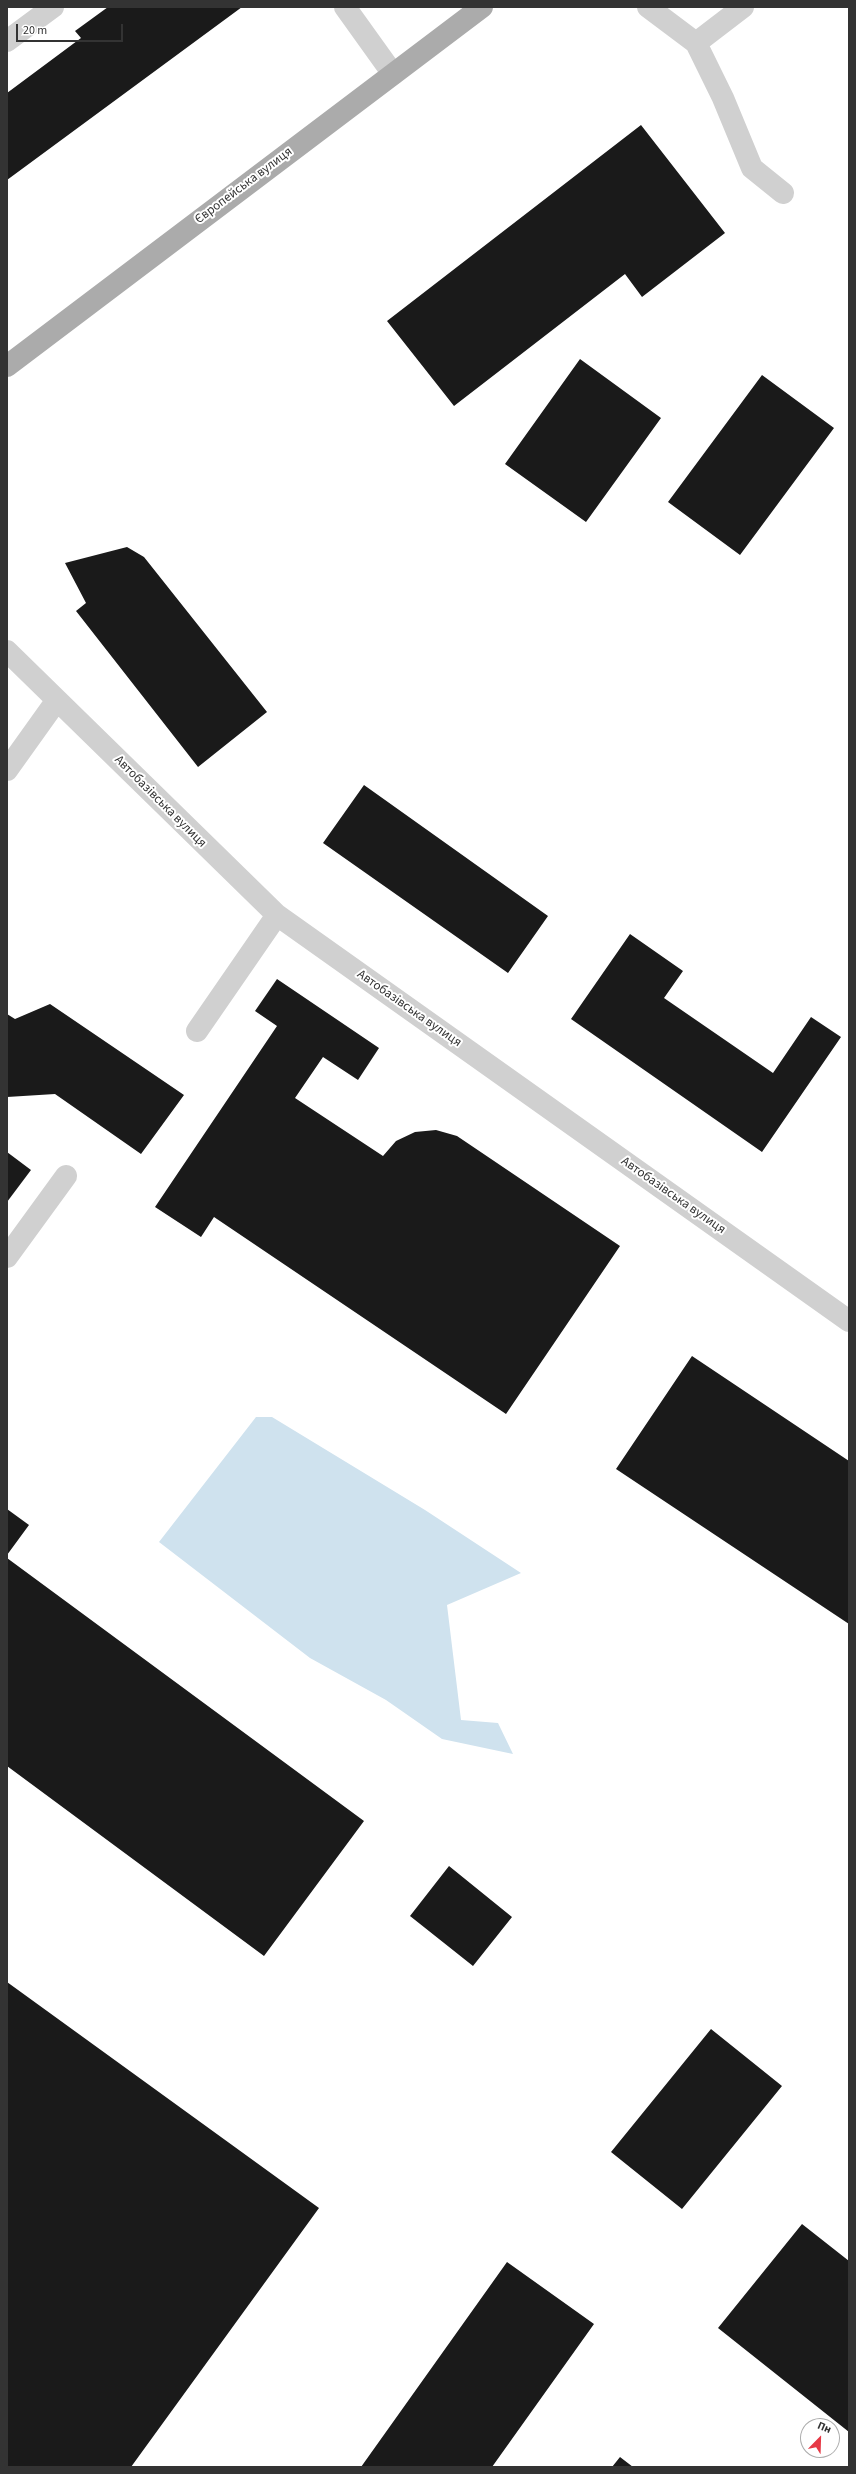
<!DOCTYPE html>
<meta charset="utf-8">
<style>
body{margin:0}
#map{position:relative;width:856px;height:2474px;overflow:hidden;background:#fff;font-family:"Source Sans 3",sans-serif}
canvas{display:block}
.frame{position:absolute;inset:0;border:8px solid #333;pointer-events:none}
.north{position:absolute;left:800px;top:2418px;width:40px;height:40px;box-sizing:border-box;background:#fff;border:1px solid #adadad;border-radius:50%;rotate:23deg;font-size:11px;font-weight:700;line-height:16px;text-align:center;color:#333}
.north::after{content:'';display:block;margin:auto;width:14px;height:18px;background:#e63946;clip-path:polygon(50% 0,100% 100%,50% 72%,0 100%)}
.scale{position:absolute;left:16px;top:24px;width:107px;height:18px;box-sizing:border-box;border:2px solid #333;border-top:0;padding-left:5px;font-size:12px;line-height:14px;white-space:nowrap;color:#333;-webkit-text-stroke:3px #fff;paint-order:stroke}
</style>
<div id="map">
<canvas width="856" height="2474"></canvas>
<div class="frame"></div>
<div class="north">Пн</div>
<div class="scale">20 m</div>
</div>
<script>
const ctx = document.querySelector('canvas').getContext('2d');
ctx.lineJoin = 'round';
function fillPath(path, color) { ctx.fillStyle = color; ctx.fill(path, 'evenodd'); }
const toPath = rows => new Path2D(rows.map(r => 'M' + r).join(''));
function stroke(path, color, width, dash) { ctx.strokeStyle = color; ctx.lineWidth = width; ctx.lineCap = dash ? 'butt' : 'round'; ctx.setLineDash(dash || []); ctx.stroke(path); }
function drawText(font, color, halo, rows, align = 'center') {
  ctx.font = font + ' "Source Sans 3",sans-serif'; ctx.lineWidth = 4; ctx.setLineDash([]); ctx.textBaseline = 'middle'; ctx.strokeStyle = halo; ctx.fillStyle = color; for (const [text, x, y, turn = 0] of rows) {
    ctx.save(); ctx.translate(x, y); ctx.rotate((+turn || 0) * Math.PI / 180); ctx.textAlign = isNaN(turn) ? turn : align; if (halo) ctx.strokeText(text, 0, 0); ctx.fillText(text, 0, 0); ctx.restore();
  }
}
const water = toPath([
 [256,1417,272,1417,425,1510,521,1573,447,1605,461,1720,498,1723,513,1754,442,1739,386,1700,310,1658,159,1542]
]);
const building = toPath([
 [108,7,242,7,7,180,7,93,81,38,75,31],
 [641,125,725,233,642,297,625,274,454,406,387,321],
 [580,359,661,418,586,522,505,464],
 [762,375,834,428,740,555,668,502],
 [127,547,144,557,267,712,198,767,76,611,86,603,65,563],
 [364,785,548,916,508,973,323,843],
 [630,934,683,971,664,998,773,1073,811,1017,841,1037,762,1152,571,1019],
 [277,979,379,1048,358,1080,323,1057,295,1098,383,1156,396,1141,415,1132,436,1130,457,1136,620,1246,506,1414,214,1217,201,1237,155,1207,277,1026,255,1011],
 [50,1004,184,1095,141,1154,55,1094,7,1097,7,1014,15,1019],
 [7,1152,31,1170,7,1202],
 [692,1356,849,1461,849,1624,616,1469],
 [7,1509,29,1525,7,1555],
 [7,1558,364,1821,264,1956,7,1766],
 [449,1866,512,1917,473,1966,410,1916],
 [7,1982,319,2208,131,2467,7,2467],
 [711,2029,782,2086,682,2209,611,2152],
 [802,2224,849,2261,849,2432,718,2328],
 [507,2262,594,2324,492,2467,361,2467],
 [620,2457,633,2467,612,2467]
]);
const minor = toPath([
 [345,7,393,74],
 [648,7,696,43,743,7],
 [7,41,53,7],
 [696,43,723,98,752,168,783,193],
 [7,651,277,915,849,1321],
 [7,770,57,700],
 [197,1031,277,915],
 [7,1257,66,1176]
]);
const major = toPath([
 [7,366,482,7]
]);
const streetNames = [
 ["Європейська вулиця",244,186,-37],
 ["Автобазівська вулиця",160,802,45],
 ["Автобазівська вулиця",409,1009,35],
 ["Автобазівська вулиця",673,1196,35]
];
fillPath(water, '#cfe2ee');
fillPath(building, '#1a1a1a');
stroke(minor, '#d0d0d0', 22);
stroke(major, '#ababab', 22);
drawText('13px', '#333', '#fff', streetNames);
</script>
